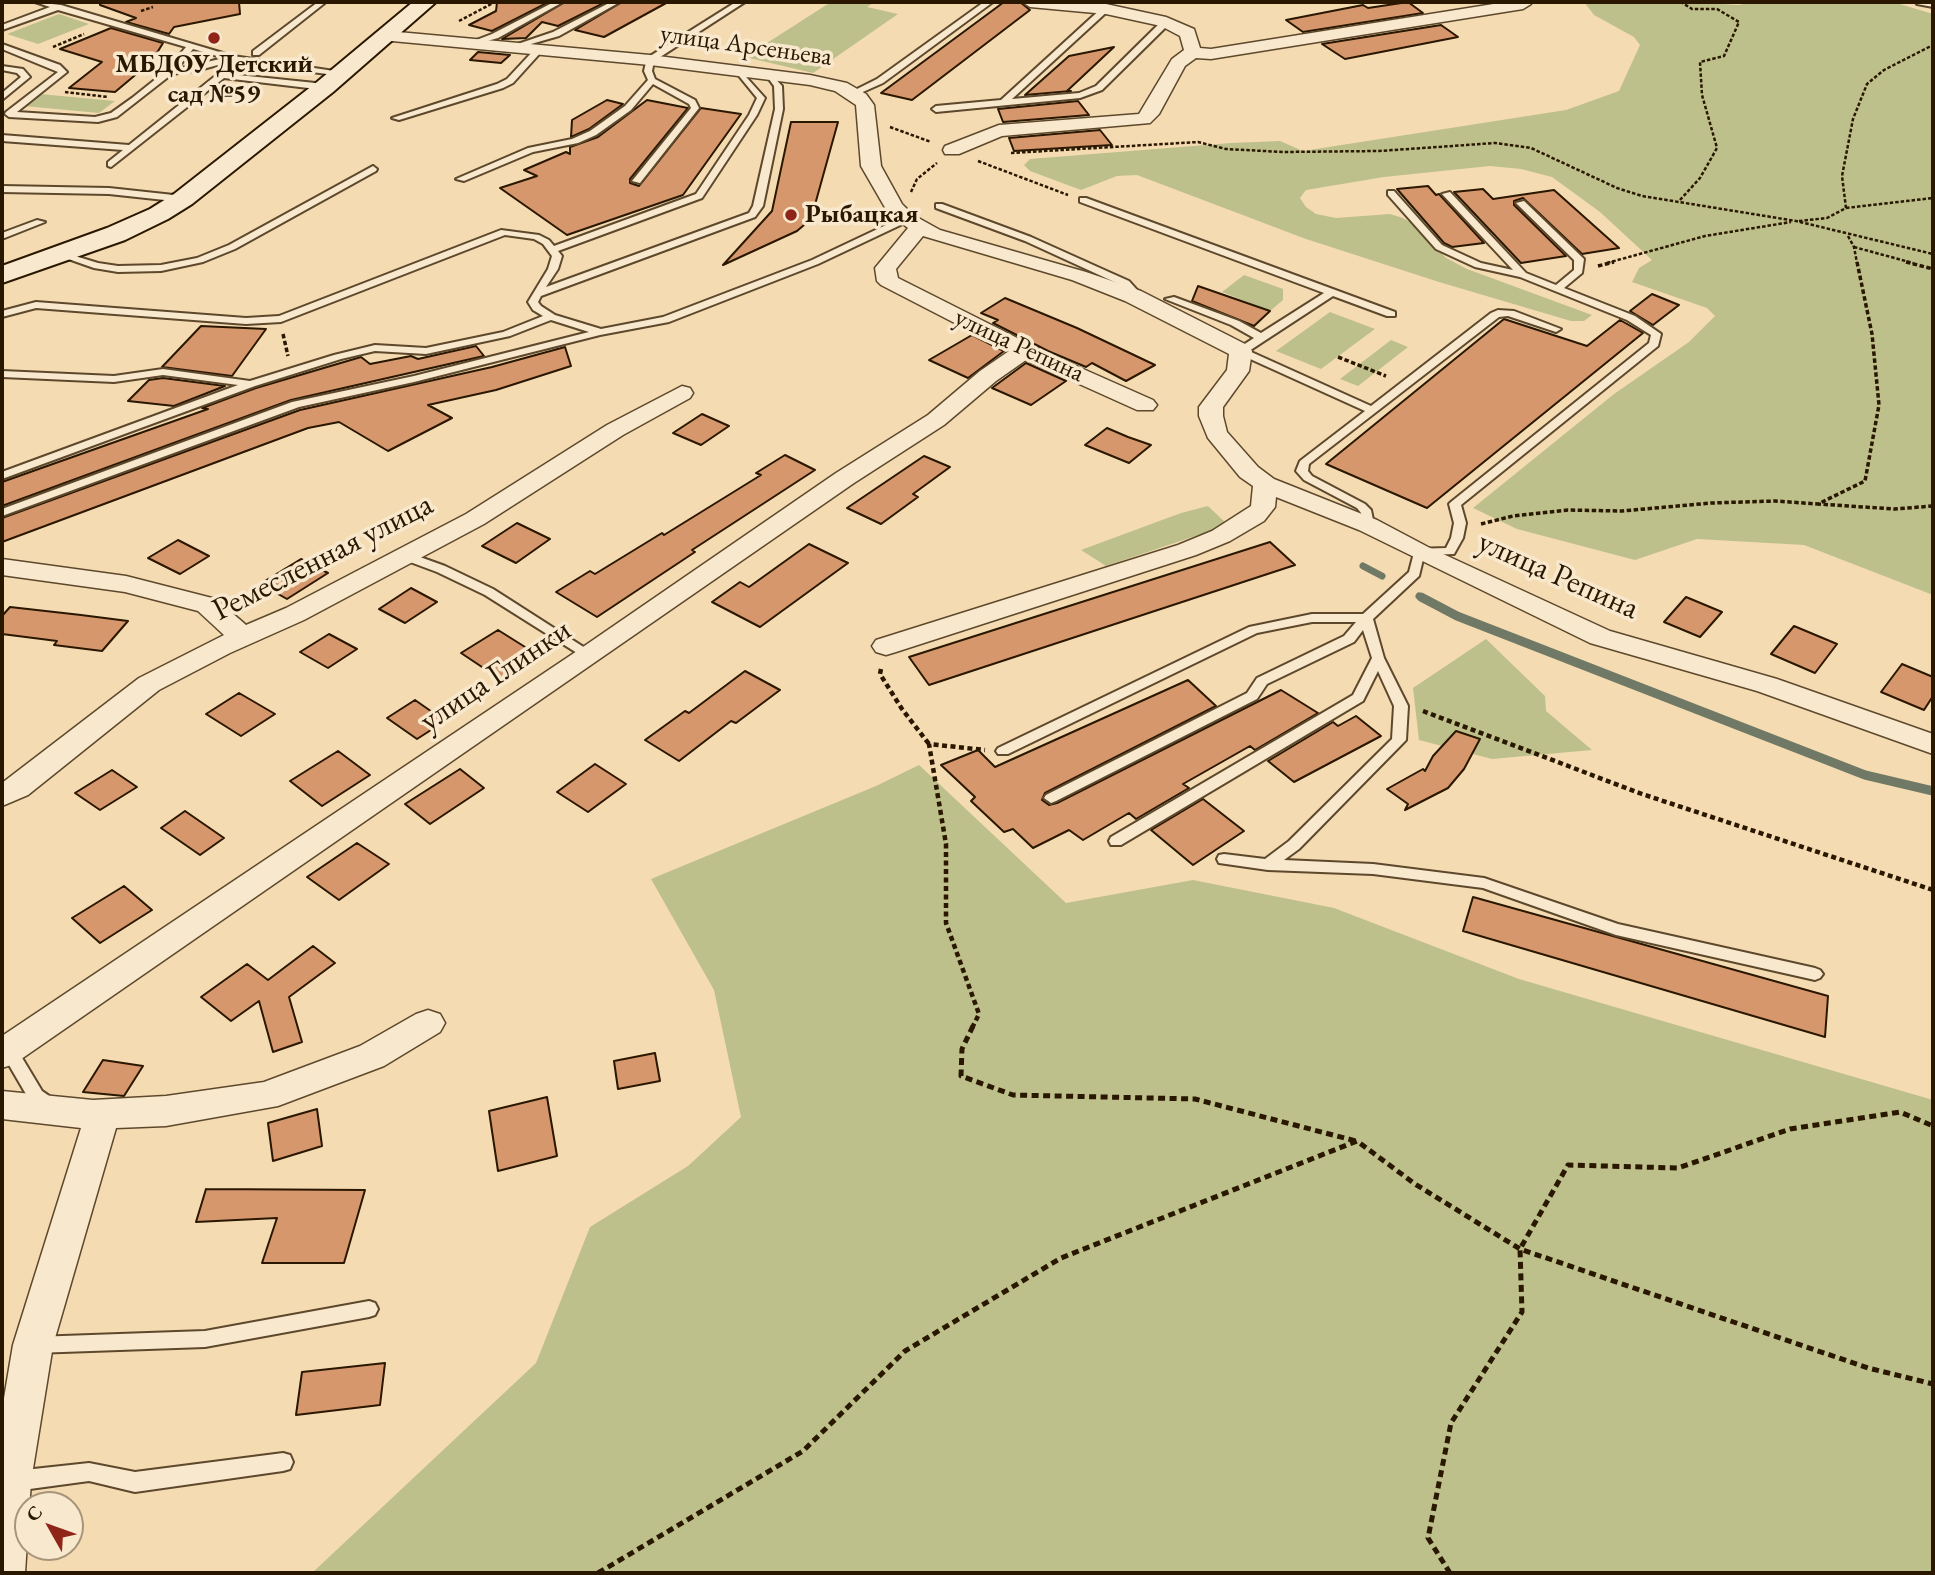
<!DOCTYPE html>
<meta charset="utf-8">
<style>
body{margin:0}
#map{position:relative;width:1935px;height:1575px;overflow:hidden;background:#f5dbb2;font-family:"EB Garamond",serif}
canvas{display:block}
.frame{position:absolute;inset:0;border:4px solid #2a1700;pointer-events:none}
.north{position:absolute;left:14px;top:1491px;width:70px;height:70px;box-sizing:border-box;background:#f8e8cd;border:2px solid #a6947b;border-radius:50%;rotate:310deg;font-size:19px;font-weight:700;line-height:28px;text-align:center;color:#2a1700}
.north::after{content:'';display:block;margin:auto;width:24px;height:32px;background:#8f2418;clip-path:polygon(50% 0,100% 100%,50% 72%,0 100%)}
</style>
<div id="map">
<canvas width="1935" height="1575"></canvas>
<div class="frame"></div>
<div class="north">С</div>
</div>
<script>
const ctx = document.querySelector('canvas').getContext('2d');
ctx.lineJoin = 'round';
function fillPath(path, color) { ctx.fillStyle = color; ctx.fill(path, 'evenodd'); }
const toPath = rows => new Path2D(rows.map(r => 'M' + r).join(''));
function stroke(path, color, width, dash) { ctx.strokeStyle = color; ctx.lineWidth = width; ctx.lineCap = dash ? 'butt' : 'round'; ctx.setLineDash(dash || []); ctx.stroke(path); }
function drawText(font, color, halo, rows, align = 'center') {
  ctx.font = font + ' "EB Garamond",serif'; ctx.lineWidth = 7; ctx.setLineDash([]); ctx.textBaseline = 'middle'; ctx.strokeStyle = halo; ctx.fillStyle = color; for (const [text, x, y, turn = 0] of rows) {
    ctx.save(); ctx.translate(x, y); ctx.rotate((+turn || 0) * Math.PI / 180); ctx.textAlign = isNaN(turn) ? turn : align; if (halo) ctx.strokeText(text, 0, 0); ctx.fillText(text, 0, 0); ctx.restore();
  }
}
const green = toPath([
 [831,2,875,2,867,7,898,14,813,73,745,57],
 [1584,2,1690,2,1739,5,1751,2,1893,2,1933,14,1933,595,1804,545,1697,539,1635,560,1517,529,1473,508,1614,394,1689,342,1715,316,1707,308,1632,282,1639,268,1652,260,1600,212,1552,177,1521,169,1490,166,1384,177,1306,190,1300,198,1306,207,1316,214,1336,218,1390,214,1403,218,1413,224,1446,258,1467,269,1592,315,1584,321,1571,321,1439,282,1306,239,1137,175,1117,176,1081,190,1030,171,1024,165,1030,159,1231,143,1280,141,1303,151,1566,110,1619,91,1640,45,1634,37,1594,15],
 [59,14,89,24,38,44,7,34],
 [40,94,115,101,99,113,24,106],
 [1244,275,1283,289,1283,300,1270,311,1222,292],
 [1330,312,1375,329,1321,369,1276,351],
 [1391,340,1408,347,1358,386,1340,379],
 [1208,506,1228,525,1106,566,1081,550,1181,513],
 [1486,639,1545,696,1546,711,1592,750,1492,759,1419,740,1413,688],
 [919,765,1066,903,1193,880,1334,908,1519,979,1933,1100,1933,1573,312,1573,536,1363,590,1227,688,1166,741,1117,714,990,651,879,876,786]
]);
const streamFar1 = toPath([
 [1363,566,1382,576],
 [1419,596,1424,599]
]);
const stream = toPath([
 [1421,597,1457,616,1865,775,1933,791]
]);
const building = toPath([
 [100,2,239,2,240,14,174,27,169,34,126,22,136,18,100,5,100,2],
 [497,2,549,2,492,31,469,25,496,11,497,2],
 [565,2,606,2,558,26,542,22,526,38,502,39,565,2],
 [622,2,668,2,604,37,575,30,622,2],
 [1004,2,1020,2,1030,10,912,100,881,93,1004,2],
 [1408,2,1423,13,1303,32,1286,20,1363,5,1368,8,1408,2],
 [1441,25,1458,37,1345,59,1322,44,1441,25],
 [111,28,163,43,152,61,115,92,69,88,102,62,60,49,111,28],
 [1114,47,1067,91,1071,91,1025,95,1069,56,1114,47],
 [478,52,510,55,501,63,470,60,478,52],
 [607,100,623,104,589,129,571,137,572,120,607,100],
 [647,100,688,108,630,179,630,183,639,186,701,108,741,114,683,195,567,235,500,188,537,176,524,170,566,152,570,154,570,147,598,137,647,100],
 [1078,101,1089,115,1003,122,998,109,1078,101],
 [791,122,838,122,811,219,797,231,723,265,772,211,791,122],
 [1100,130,1112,145,1014,151,1009,138,1100,130],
 [1428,186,1436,195,1439,194,1484,243,1452,247,1444,243,1397,189,1428,186],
 [1483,189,1493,199,1554,190,1619,248,1582,254,1523,198,1514,201,1514,205,1566,256,1521,263,1454,192,1483,189],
 [1198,286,1270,311,1254,326,1192,301,1198,286],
 [1652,294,1679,305,1653,325,1630,311,1652,294],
 [1005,298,1077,328,1155,365,1126,381,1092,363,1086,367,1048,351,993,323,998,320,981,313,1005,298],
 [1504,319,1587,346,1620,320,1643,333,1427,508,1326,464,1504,319],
 [201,326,266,329,232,376,162,367,201,326],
 [972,335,1004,351,968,378,929,360,972,335],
 [476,346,484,356,291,400,2,506,2,482,208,409,202,408,256,388,361,357,370,364,411,356,418,359,476,346],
 [565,347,571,366,496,390,428,405,452,418,388,451,339,422,308,428,2,542,2,518,300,410,492,367,565,347],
 [1026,363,1066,381,1031,405,992,388,1026,363],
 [163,378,225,386,174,406,128,401,149,380,163,378],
 [702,414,729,426,701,445,673,433,702,414],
 [1107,428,1128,437,1151,445,1129,463,1085,445,1107,428],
 [785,455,815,470,692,550,695,552,597,617,556,592,590,571,595,574,662,533,664,535,761,475,756,473,785,455],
 [924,456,950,467,913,494,918,497,881,524,847,508,924,456],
 [517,523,550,539,516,563,482,546,517,523],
 [178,540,209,556,180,574,148,558,178,540],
 [1270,542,1295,565,929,685,909,657,1270,542],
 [809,544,848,563,760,627,712,602,740,582,749,587,809,544],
 [301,559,328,573,287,599,260,584,301,559],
 [411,588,437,602,405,623,379,609,411,588],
 [1686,597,1722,612,1700,637,1664,622,1686,597],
 [10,607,81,615,128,621,102,651,54,645,57,641,2,634,2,616,10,607],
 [1794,626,1837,644,1815,673,1771,654,1794,626],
 [498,630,541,657,503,681,461,653,498,630],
 [329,634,357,649,328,668,300,652,329,634],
 [1902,664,1933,677,1933,696,1924,710,1881,692,1902,664],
 [745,671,780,690,736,723,731,721,679,761,645,740,685,711,689,713,745,671],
 [1188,680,1216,706,1045,793,1042,800,1049,805,1057,803,1281,690,1318,713,1255,750,1250,746,1183,784,1189,788,1136,819,1129,813,1083,840,1069,830,1033,848,1013,829,1004,832,971,801,975,797,941,765,978,750,995,767,1188,680],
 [239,693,275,714,241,736,206,714,239,693],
 [415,700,445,721,417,739,387,718,415,700],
 [1356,716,1381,736,1294,782,1268,761,1333,722,1338,726,1356,716],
 [1456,731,1480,739,1464,769,1448,788,1405,810,1408,804,1387,789,1423,769,1425,771,1433,756,1456,731],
 [338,751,370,775,322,806,290,781,338,751],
 [595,764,626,784,588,812,557,792,595,764],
 [460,769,484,788,430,824,405,804,460,769],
 [112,770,137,787,100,810,75,793,112,770],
 [1203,799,1244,831,1193,865,1151,830,1203,799],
 [185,811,224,838,200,855,161,828,185,811],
 [357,843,389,864,339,900,307,877,357,843],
 [124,886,152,910,100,943,72,918,124,886],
 [1473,897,1828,996,1825,1037,1463,931,1473,897],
 [313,946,335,963,289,997,302,1042,273,1052,259,1001,231,1021,201,997,247,964,268,980,313,946],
 [655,1053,660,1081,618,1089,614,1061,655,1053],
 [103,1060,143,1066,124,1096,83,1092,103,1060],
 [547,1097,557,1156,498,1171,489,1111,547,1097],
 [317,1109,322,1146,273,1161,268,1123,317,1109],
 [206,1189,365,1190,344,1263,262,1263,277,1218,196,1222,206,1189],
 [385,1363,380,1405,296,1415,302,1372,385,1363]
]);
const pathFar3 = toPath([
 [141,11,153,7],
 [459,21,495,2],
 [53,47,84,34],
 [65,92,108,97],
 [890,127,931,142],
 [1011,153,1198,142,1226,149,1283,152,1379,151,1495,143,1531,148,1617,188,1642,196,1796,221,1933,254],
 [978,161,1068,195],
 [911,192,917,179,937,163],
 [1680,200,1700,178,1717,148,1702,95,1700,62,1724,56,1739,22,1717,9,1692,9,1681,2],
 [1846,208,1933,198],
 [1799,221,1827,218,1846,208,1842,176,1853,119,1867,84,1884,70,1933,45],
 [1848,236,1854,247,1857,263],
 [1854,247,1913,263],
 [1607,263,1705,236,1791,222]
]);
const pathFar2 = toPath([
 [1857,262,1872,334,1879,405,1865,481,1818,504,1894,509,1933,506],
 [1906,262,1933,269],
 [1598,266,1614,262],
 [283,334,288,356],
 [1338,357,1386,376],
 [1481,524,1513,516,1568,510,1622,511,1711,503,1775,501,1818,504]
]);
const pathFar1 = toPath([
 [881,669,880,674,902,709,929,744],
 [1423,711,1642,794,1933,890],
 [972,1028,979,1014,946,923,946,844,929,744,985,750]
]);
const path = toPath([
 [973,1026,962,1049,961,1076,1013,1095,1195,1099,1356,1141],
 [598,1573,803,1451,905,1351,1061,1258,1357,1141,1415,1184,1520,1249,1868,1368,1933,1384],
 [1450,1573,1428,1538,1451,1423,1522,1312,1520,1249,1568,1165,1678,1168,1790,1129,1900,1112,1933,1126]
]);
const service = toPath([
 [35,2,61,5,233,56,341,72,345,74,341,76,233,61,199,70,172,74,117,117,98,122,9,117,5,114,6,112,58,72,2,49,2,44,60,65,67,72,17,112,95,117,111,113,132,98,167,70,186,47,58,10,2,30,2,25,50,7,35,2],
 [193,49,224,58,177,69,193,49],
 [318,2,326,2,259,55,253,55,253,51,318,2],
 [554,2,563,2,498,38,470,46,466,44,492,34,554,2],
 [611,2,620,2,559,36,510,50,506,48,553,32,611,2],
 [736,2,745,2,654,61,652,71,655,79,695,100,699,108,640,183,632,181,691,108,689,104,653,84,631,110,596,135,578,143,533,152,464,181,456,179,528,148,572,139,590,131,625,106,648,80,644,71,647,58,736,2],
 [984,2,993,2,883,83,856,95,849,93,877,79,984,2],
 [1916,2,1933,3,1933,7,1917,4,1916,2],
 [1103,7,1110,9,1012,99,1079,93,1096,86,1163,20,1169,20,1169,24,1102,90,1080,98,936,112,932,109,936,106,1001,100,1103,7],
 [535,49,542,51,513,83,503,88,399,120,392,118,497,84,507,79,535,49],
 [2,66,23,69,30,77,2,100,2,93,21,77,17,73,2,70,2,66],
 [739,69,765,98,757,115,702,198,558,251,562,256,558,269,546,287,749,213,753,206,775,109,774,86,766,75,770,73,782,86,783,109,763,206,755,217,541,296,538,302,541,306,555,315,601,329,663,317,812,260,903,217,909,217,909,221,818,264,669,322,600,335,414,382,299,407,2,516,2,509,292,402,414,376,589,332,551,320,510,336,426,354,375,351,341,359,255,386,2,479,2,472,238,385,163,375,114,382,2,377,2,371,114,376,163,369,250,381,334,355,375,345,426,348,503,332,543,316,533,310,528,302,548,269,552,256,543,244,534,239,505,235,281,322,246,324,36,308,2,317,2,311,36,302,246,318,279,316,501,230,539,235,549,240,554,246,696,194,749,115,757,98,735,71,739,69],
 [219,73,325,84,329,87,325,90,224,78,111,167,108,166,108,162,123,150,2,141,2,135,129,145,219,73],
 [373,166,377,169,376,171,235,249,203,262,161,271,118,272,94,268,57,255,62,252,98,263,118,266,161,265,197,258,229,245,373,166],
 [2,186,109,188,183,196,188,199,183,202,109,194,2,192,2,186],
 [1388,191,1394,191,1442,245,1481,263,1513,270,1442,194,1450,192,1526,273,1556,285,1574,270,1574,260,1516,203,1524,201,1584,259,1582,273,1564,288,1635,316,1661,334,1658,346,1461,505,1466,523,1463,538,1454,554,1424,555,1419,576,1373,619,1384,658,1408,706,1406,740,1299,849,1284,860,1373,864,1484,878,1618,924,1815,968,1820,970,1823,974,1820,978,1815,980,1616,935,1483,888,1373,874,1268,870,1219,863,1217,859,1219,855,1224,854,1265,859,1289,841,1392,739,1394,706,1378,671,1363,701,1121,845,1111,845,1109,841,1111,837,1353,695,1372,658,1363,630,1354,642,1267,684,1257,699,1056,801,1051,803,1044,798,1046,795,1247,693,1257,678,1344,636,1356,622,1312,622,1257,633,1008,754,998,754,996,751,998,748,1249,627,1312,614,1363,614,1409,572,1415,549,1446,548,1451,538,1454,523,1449,504,1451,502,1649,343,1651,335,1627,320,1520,277,1475,267,1436,249,1388,195,1388,191],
 [1080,198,1086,198,1395,312,1395,316,1387,316,1333,296,1249,351,1371,406,1491,313,1498,310,1514,311,1561,329,1556,332,1508,316,1499,317,1309,464,1308,471,1312,476,1365,504,1371,510,1374,525,1368,529,1364,528,1361,513,1357,508,1304,480,1296,471,1300,461,1365,411,1237,353,1237,349,1254,338,1231,325,1165,299,1174,297,1239,321,1261,333,1324,293,1080,202,1080,198],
 [936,204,942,204,1031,237,1111,273,1129,281,1138,291,1138,296,1129,298,1128,292,1121,285,1025,241,936,208,936,204],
 [37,220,45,222,2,239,2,233,37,220],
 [406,552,445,566,493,589,596,655,595,658,585,658,485,595,437,572,402,559,400,556,402,553,406,552],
 [9,1045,15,1046,42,1091,55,1100,57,1105,55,1110,49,1112,43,1110,30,1101,2,1053,3,1046,9,1045],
 [369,1301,375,1303,378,1309,375,1315,369,1317,205,1347,34,1353,27,1351,25,1345,27,1339,34,1337,205,1331,369,1301],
 [283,1453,290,1455,293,1462,290,1469,283,1471,135,1492,89,1481,15,1491,8,1488,5,1481,8,1474,15,1471,89,1463,135,1472,283,1453]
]);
const minor = toPath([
 [1022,2,1106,4,1166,17,1194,29,1200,48,1211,49,1506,2,1531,4,1523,9,1211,59,1196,58,1185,66,1159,114,1150,123,1002,136,959,154,945,154,943,150,945,146,999,125,1139,114,1172,59,1184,50,1180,36,1161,26,1106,14,1030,7,1022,2],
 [387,31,650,55,810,75,847,83,866,94,874,105,881,166,902,204,913,215,940,230,1086,272,1141,291,1249,346,1252,351,1249,371,1223,407,1223,416,1227,432,1258,467,1274,479,1377,520,1428,547,1610,631,1777,679,1933,734,1933,754,1757,691,1590,643,1359,530,1276,497,1275,507,1264,521,1230,541,1196,555,896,652,886,655,876,652,872,646,876,640,1178,545,1212,531,1251,506,1253,486,1240,477,1208,438,1199,416,1199,407,1227,370,1229,354,1125,301,1072,280,923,236,896,269,898,278,1047,353,1153,400,1157,405,1153,410,1137,410,1026,360,996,381,944,425,854,483,14,1064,2,1068,2,1036,580,649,836,473,928,415,980,371,1009,351,881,285,877,281,875,268,908,228,887,211,861,166,856,105,835,91,810,85,650,65,381,40,379,36,381,32,387,31],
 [682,386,690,388,693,393,690,398,623,435,484,524,304,620,230,653,159,690,28,795,2,806,2,783,139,678,224,635,198,611,125,592,2,575,2,559,126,576,216,599,246,625,286,608,466,514,607,425,682,386],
 [428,1010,440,1014,445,1023,440,1032,384,1066,278,1106,166,1126,116,1128,53,1345,31,1481,25,1573,2,1573,2,1410,13,1345,81,1128,2,1119,2,1091,93,1100,166,1096,264,1082,360,1046,416,1014,428,1010]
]);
const secondary = toPath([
 [413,2,436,2,333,92,192,204,168,219,125,240,2,283,2,266,107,228,150,209,174,194,317,82,413,2]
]);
const markers = [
 [214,38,7,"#8f2418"],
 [791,215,7,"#8f2418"]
];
const farStreetnames = [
 ["улица Арсеньева",746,46,8],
 ["улица Репина",1019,346,25]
];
const farPoinames = [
 ["МБДОУ Детский",214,65],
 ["сад №59",214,95],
 ["Рыбацкая",805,215,"left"]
];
const streetNames = [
 ["Ремесленная улица",323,558,-27],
 ["улица Репина",1558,576,24],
 ["улица Глинки",496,676,-34]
];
fillPath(green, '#bdc08b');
stroke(streamFar1, '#6f7965', 7);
stroke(stream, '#6f7965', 9);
fillPath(building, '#d6976c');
stroke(building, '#2a1700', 2);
stroke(service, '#5d482c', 4);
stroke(minor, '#5d482c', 3);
stroke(secondary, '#2a1700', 4);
stroke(pathFar3, '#2a1700', 2.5, [3.5, 2]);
stroke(pathFar2, '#2a1700', 3.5, [4.5, 2.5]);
stroke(pathFar1, '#2a1700', 4.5, [5, 3.5]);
stroke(path, '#2a1700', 5, [7, 4.5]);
fillPath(service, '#f8e8cd');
fillPath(minor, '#f8e8cd');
fillPath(secondary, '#f8e8cd');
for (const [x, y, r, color] of markers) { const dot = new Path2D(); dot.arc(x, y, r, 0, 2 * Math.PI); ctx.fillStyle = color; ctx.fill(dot); stroke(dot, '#f8e8cd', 2.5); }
drawText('26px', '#2a1700', '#f8e8cd', farStreetnames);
drawText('bold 26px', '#2a1700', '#f8e8cd', farPoinames);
drawText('32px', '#2a1700', '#f8e8cd', streetNames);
</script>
